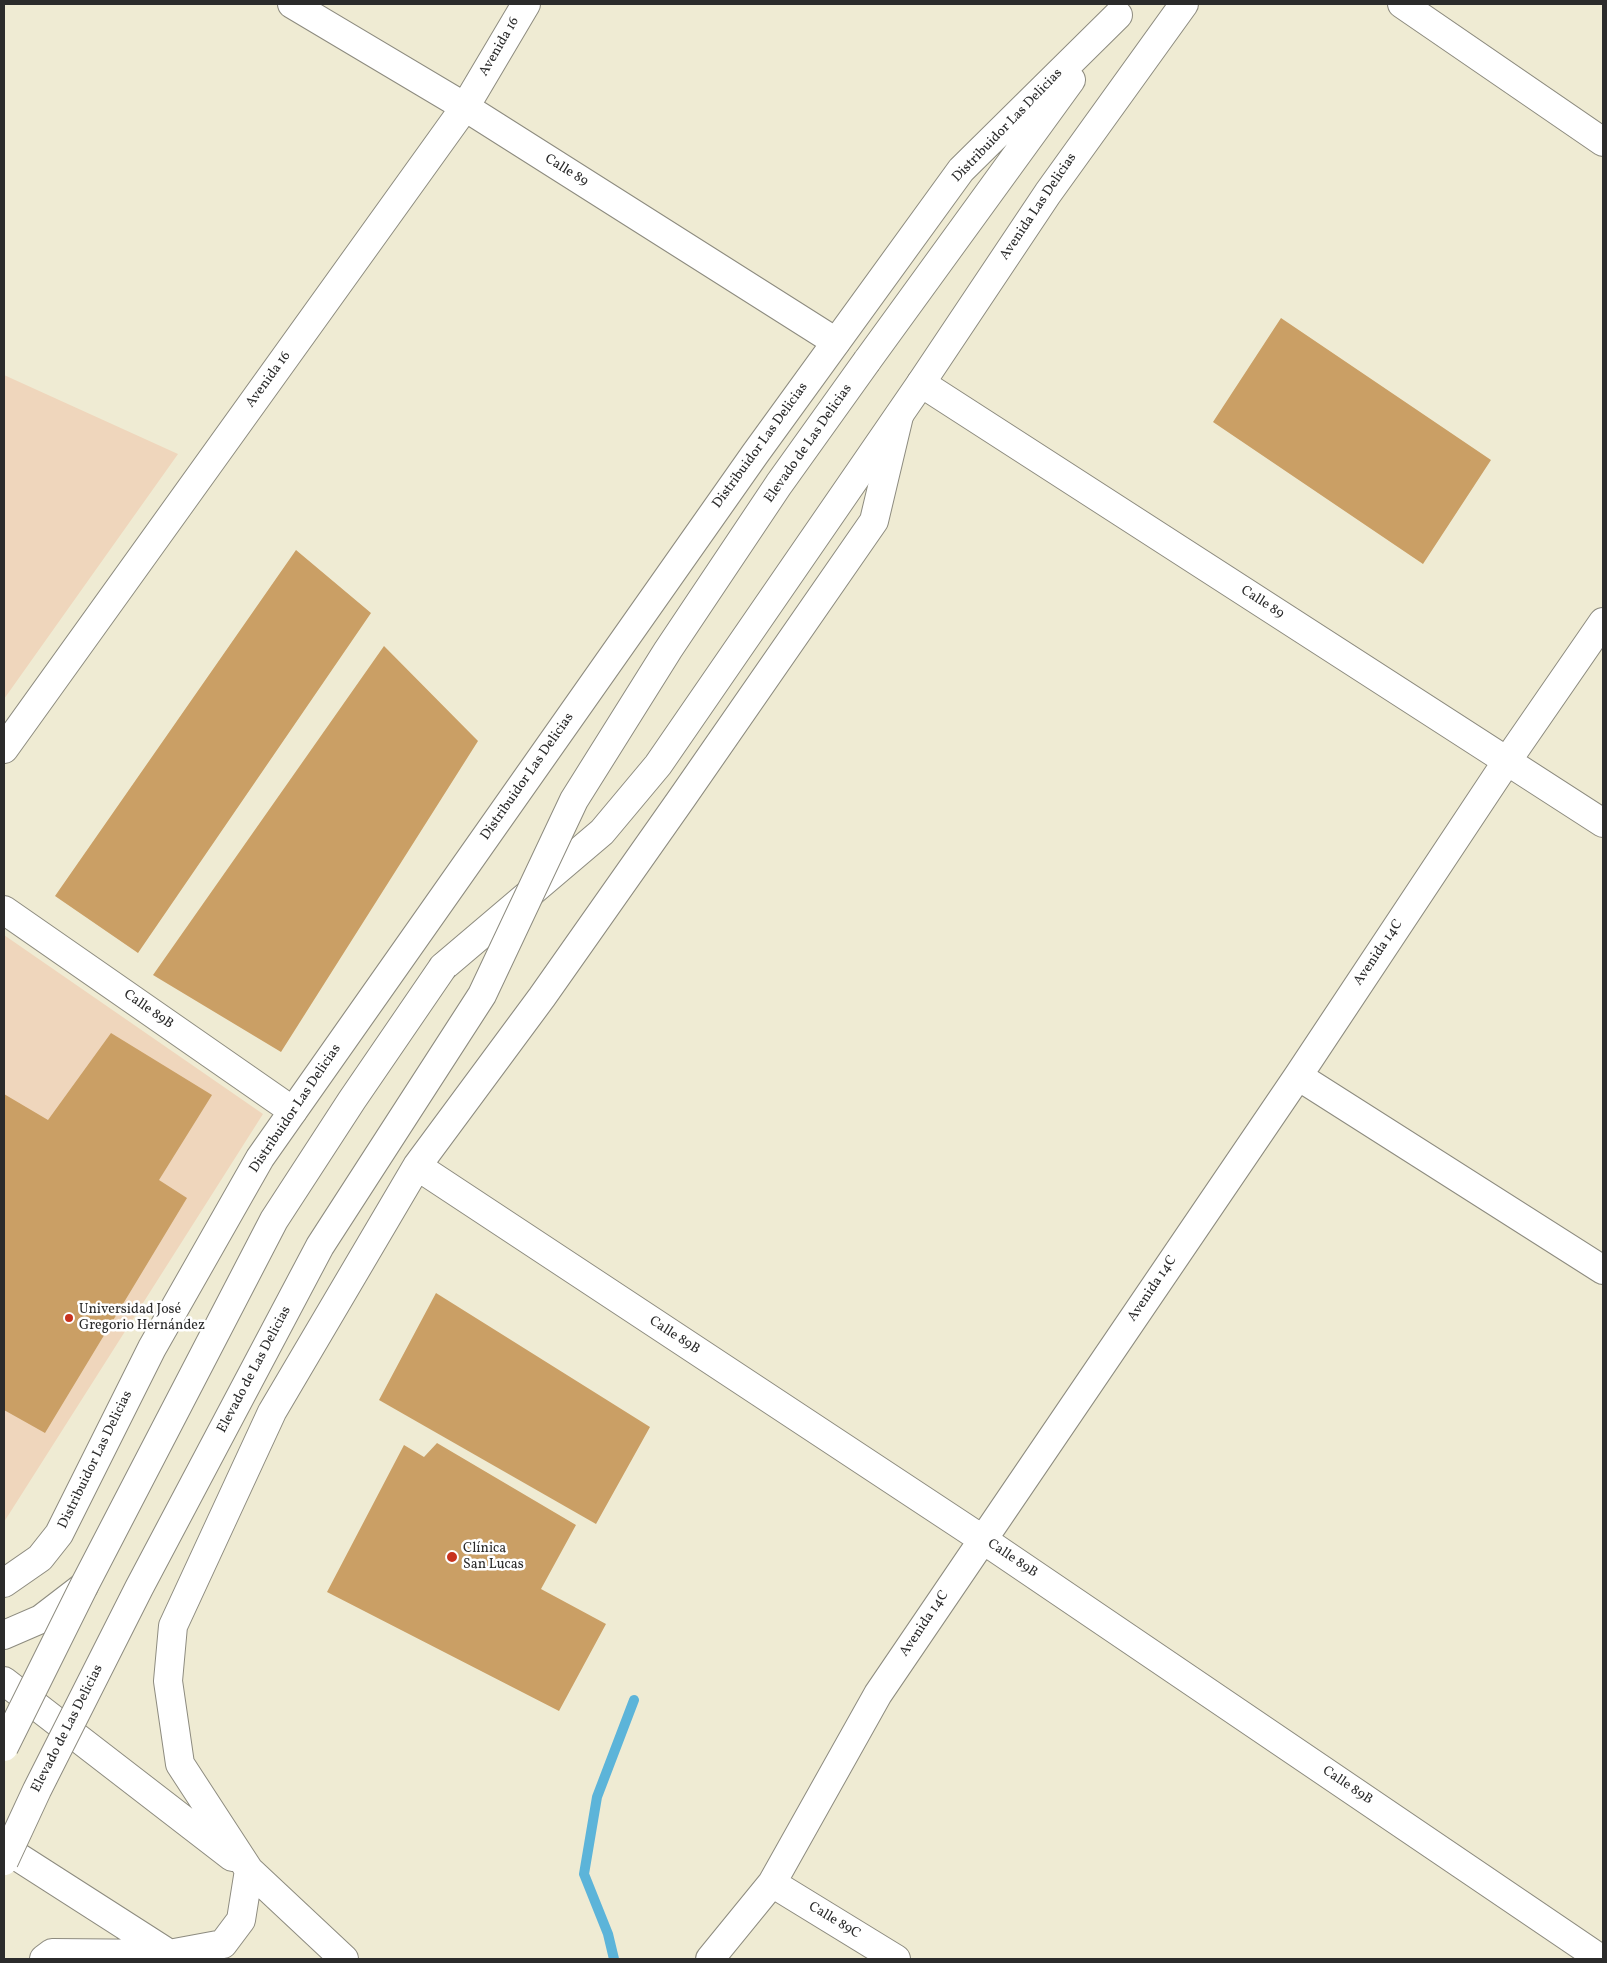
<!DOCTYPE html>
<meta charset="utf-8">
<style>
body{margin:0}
#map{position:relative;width:1607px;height:1963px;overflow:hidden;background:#efebd3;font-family:Vollkorn,serif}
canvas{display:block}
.frame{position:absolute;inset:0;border:5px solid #2b2b2b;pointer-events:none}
</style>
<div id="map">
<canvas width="1607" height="1963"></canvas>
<div class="frame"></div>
</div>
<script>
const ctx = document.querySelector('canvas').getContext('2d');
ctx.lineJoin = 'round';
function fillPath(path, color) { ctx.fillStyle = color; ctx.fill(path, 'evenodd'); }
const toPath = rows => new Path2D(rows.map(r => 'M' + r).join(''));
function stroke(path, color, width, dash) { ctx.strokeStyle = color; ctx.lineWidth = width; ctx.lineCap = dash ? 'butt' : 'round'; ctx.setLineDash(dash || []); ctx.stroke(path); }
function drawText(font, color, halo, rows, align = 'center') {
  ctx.font = font + ' Vollkorn,serif'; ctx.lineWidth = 5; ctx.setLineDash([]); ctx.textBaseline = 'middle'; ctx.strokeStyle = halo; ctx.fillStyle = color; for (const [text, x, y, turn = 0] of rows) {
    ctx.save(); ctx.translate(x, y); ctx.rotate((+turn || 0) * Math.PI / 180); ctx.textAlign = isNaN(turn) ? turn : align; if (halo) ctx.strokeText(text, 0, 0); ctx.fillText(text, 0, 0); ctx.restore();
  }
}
const built = toPath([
 [4,375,178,454,4,699],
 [4,935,263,1114,4,1522]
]);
const stream = toPath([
 [614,1959,608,1934,584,1874,597,1797,634,1700]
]);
const building = toPath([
 [1281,318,1491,460,1423,564,1213,422],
 [296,550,371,613,138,953,55,896],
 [384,646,478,741,281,1052,153,975],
 [111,1033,212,1095,159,1180,187,1198,45,1433,4,1410,4,1094,48,1120],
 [436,1293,650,1427,596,1524,379,1400],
 [437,1443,576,1525,541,1589,606,1624,559,1711,327,1592,404,1445,424,1457]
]);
const minor = toPath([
 [292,4,465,107,836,342],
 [1402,4,1603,142],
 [921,383,1603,823],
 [4,749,465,107,526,4],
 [4,910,293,1111],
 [1298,1076,1603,1270],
 [417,1166,982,1539,1601,1959],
 [4,1681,232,1857],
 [4,1848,171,1955],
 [772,1883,896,1959],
 [44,1959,52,1953,169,1954,223,1944,241,1920,249,1870],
 [344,1959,249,1870,180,1764,168,1681,173,1626,272,1412,417,1166,542,997,682,798,874,521,899,416],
 [710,1959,772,1883,878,1694,1298,1076,1507,761,1603,622]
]);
const major = toPath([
 [867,361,1071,80],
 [443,967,602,832,658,765,921,383,1048,193,1184,4],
 [4,1583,40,1558,59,1534,152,1348,260,1158,755,454,961,170,1118,15],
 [4,1635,41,1619,84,1586]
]);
const majorBridge = toPath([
 [4,1747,84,1586,274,1220,352,1100,443,967],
 [4,1861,37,1790,139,1588,320,1246,482,995,574,800,668,650,779,484,867,361]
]);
const markers = [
 [69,1318,5,"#c8321e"],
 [452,1557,6,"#c8321e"]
];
const streetNames = [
 ["Avenida 16",500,47,-60],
 ["Distribuidor Las Delicias",1008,126,-46],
 ["Calle 89",566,171,32],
 ["Avenida Las Delicias",1039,207,-56],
 ["Avenida 16",269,380,-54],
 ["Elevado de Las Delicias",809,444,-55],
 ["Distribuidor Las Delicias",761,446,-54],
 ["Calle 89",1262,603,33],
 ["Distribuidor Las Delicias",528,777,-55],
 ["Avenida 14C",1379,953,-56],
 ["Calle 89B",148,1010,35],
 ["Distribuidor Las Delicias",296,1109,-56],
 ["Avenida 14C",1153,1289,-56],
 ["Calle 89B",674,1336,33],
 ["Elevado de Las Delicias",255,1370,-62],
 ["Distribuidor Las Delicias",96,1460,-64],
 ["Calle 89B",1012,1559,34],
 ["Avenida 14C",925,1624,-56],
 ["Elevado de Las Delicias",68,1729,-63],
 ["Calle 89B",1347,1786,34],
 ["Calle 89C",834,1921,31]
];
const poiNames = [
 ["Universidad José",79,1310],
 ["Gregorio Hernández",79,1326],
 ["Clínica",463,1549],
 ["San Lucas",463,1565]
];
fillPath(built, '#efd6bc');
stroke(stream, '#5cb4d9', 10);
fillPath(building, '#ca9f65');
stroke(minor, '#8d8b7f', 30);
stroke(major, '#8d8b7f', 30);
stroke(minor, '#fff', 28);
stroke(major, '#fff', 28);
stroke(majorBridge, '#8d8b7f', 30, []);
stroke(majorBridge, '#fff', 28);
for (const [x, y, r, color] of markers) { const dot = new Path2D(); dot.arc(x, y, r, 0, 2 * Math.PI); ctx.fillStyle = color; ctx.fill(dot); stroke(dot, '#fff', 2); }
drawText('14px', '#2b2b2b', '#fff', streetNames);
drawText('14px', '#2b2b2b', '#fff', poiNames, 'left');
</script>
